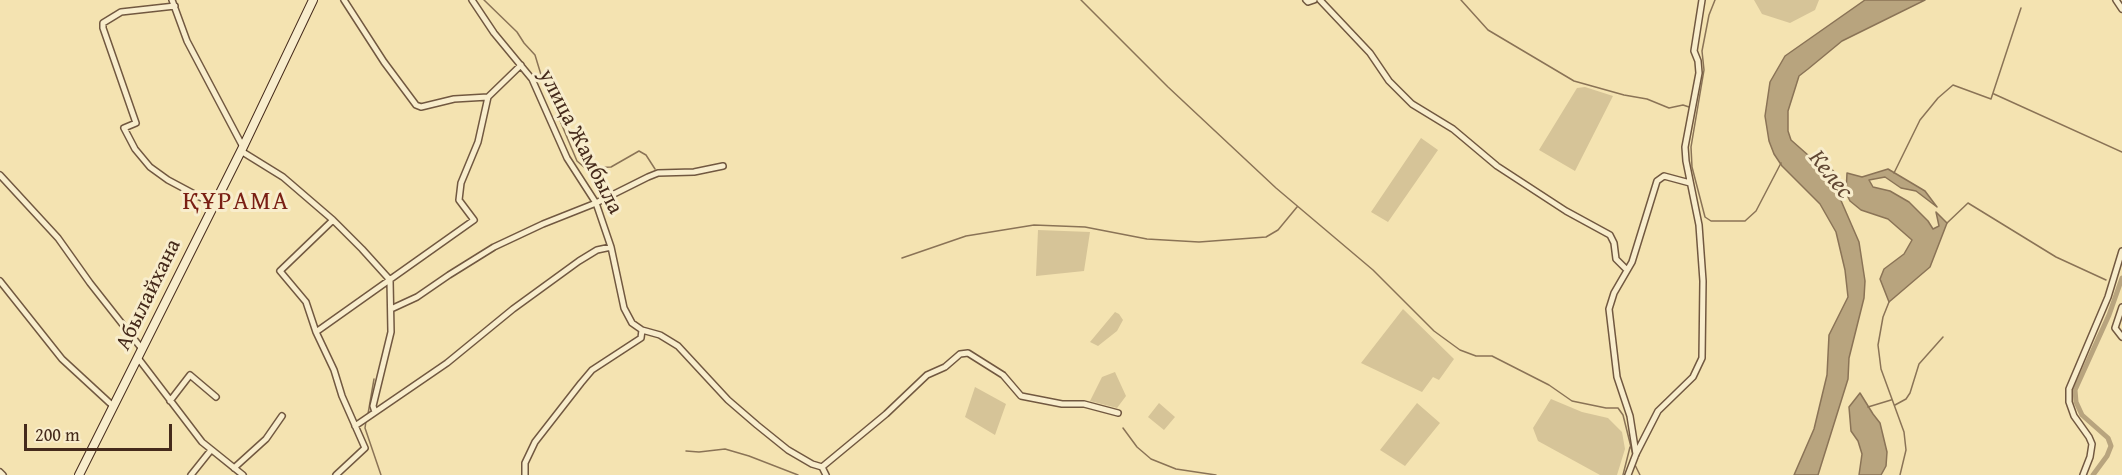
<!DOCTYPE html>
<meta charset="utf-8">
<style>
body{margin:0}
#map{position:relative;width:2122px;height:475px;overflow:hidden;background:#f4e3b1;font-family:"Gentium Book Plus",serif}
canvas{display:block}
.scale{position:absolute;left:24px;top:424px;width:148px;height:27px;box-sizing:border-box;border:3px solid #452a1b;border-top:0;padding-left:8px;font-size:18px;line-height:21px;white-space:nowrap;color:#452a1b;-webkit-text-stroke:4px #f8edcc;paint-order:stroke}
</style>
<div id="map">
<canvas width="2122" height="475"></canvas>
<div class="scale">200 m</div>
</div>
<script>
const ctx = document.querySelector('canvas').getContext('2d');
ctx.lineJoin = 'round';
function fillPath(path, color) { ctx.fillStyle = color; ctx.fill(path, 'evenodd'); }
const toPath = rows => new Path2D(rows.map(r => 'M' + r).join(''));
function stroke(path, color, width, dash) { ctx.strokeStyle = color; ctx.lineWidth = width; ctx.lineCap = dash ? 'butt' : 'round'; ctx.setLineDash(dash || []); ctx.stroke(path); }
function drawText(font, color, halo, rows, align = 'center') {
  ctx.font = font + ' "Gentium Book Plus",serif'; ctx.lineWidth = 6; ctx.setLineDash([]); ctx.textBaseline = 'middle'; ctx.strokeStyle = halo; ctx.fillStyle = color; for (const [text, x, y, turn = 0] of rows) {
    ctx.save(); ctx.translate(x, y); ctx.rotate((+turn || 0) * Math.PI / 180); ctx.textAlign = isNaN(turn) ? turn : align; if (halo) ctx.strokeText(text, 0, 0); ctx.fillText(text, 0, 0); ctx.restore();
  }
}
const green = toPath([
 [1754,0,1819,0,1815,10,1790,23,1762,14],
 [1585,87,1613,96,1575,171,1539,150,1577,88],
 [1421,138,1438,150,1388,222,1371,212],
 [1038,230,1090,232,1084,271,1036,276],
 [1403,309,1454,359,1439,380,1433,377,1422,392,1361,363],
 [1115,312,1119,314,1123,320,1117,331,1098,346,1090,342],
 [1115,372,1126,396,1117,408,1090,401,1102,377],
 [975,387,1006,404,995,435,965,417],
 [1551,399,1582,412,1608,418,1622,432,1625,449,1617,475,1600,475,1538,441,1533,428],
 [1159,403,1175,417,1164,430,1148,417],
 [1417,403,1440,423,1405,466,1380,450]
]);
const water = toPath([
 [1865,0,1925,0,1842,41,1808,69,1799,76,1788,111,1788,131,1791,140,1817,163,1829,166,1835,173,1839,196,1859,242,1865,281,1864,298,1849,358,1848,379,1818,475,1794,475,1814,429,1827,375,1829,335,1848,297,1845,270,1836,232,1820,204,1782,166,1774,154,1769,141,1765,116,1770,82,1785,56,1865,0],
 [1888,169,1925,191,1937,207,1916,191,1901,188,1885,177,1869,180,1873,187,1890,191,1909,202,1928,221,1933,229,1939,226,1936,212,1947,223,1930,267,1889,302,1880,279,1884,269,1904,254,1912,240,1888,219,1861,210,1850,201,1846,193,1847,173,1862,177,1888,169],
 [1860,393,1873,414,1880,423,1887,452,1886,466,1881,475,1859,475,1862,454,1858,441,1851,431,1849,407,1860,393]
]);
const stream = toPath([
 [484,0,517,32,524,43,535,55,542,78,577,161,585,168,611,167,639,151,646,155,655,169],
 [1081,0,1168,87,1276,188,1373,270,1434,331,1460,350,1476,356,1492,356,1549,385,1572,401,1606,408,1618,408,1623,415,1633,455],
 [1461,0,1488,30,1574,81,1624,95,1647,99,1669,108,1683,105,1689,107],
 [1715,0,1709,15,1702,51,1704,70,1691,147,1692,167,1705,217,1711,221,1745,221,1756,211,1781,163],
 [1994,94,2122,152],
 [1894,173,1920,120,1938,98,1953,85,1991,99,2021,8],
 [1947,223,1968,203,2056,257,2106,280],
 [902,258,966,236,1034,225,1085,227,1147,239,1199,242,1266,237,1278,230,1297,207],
 [1889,302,1883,317,1878,345,1881,369,1904,432,1906,450,1900,475],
 [1895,405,1906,399,1910,393,1919,364,1943,337],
 [1868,407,1891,400],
 [368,414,374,379],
 [366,421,365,428,381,475],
 [1123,428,1137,447,1151,459,1176,469,1216,475],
 [686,451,699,452,725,449,749,456,798,475],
 [1635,465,1640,475],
 [1623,475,1630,447]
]);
const canal = toPath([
 [2093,475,2107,456,2111,446,2108,438,2082,415,2076,402,2075,390,2109,315,2122,278]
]);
const minor = toPath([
 [172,0,187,41,243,147],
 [344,0,384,62,416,105,421,107,454,99,488,97],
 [472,0,494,33,532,79,567,158,596,203,611,247,624,308,632,323,642,330,660,335,678,346,728,400,757,425,788,450,812,464,822,467],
 [1306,0,1308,2,1314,0],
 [1320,0,1370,53,1389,81,1412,104,1453,129,1497,166,1566,211,1610,235,1614,243,1616,259,1627,270],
 [2116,0,2122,9],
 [175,6,121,12,103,23,103,28,136,123,124,128,135,149,150,167,168,180,213,204],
 [241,151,283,177,333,220,362,249,390,280,391,332,373,406,375,412],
 [0,175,58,238,90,283,142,349],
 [333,220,280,271,306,302,316,332,334,370,342,396,365,448,336,475],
 [0,281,62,359,113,406],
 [2122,307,2115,328,2122,337],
 [391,309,417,297,449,275,494,247,543,224,596,203,648,177,658,173,694,172,723,166],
 [316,332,474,220,459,200,461,183,478,142,488,97,521,65],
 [138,358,202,442,243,475],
 [170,401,190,375,216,397],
 [355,426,447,363,513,309,579,261,597,250,611,247],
 [1636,454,1630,416,1617,377,1609,309,1614,293,1632,262,1657,181,1664,176,1690,183],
 [822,467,886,414,927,375,945,367,960,354,968,353,1003,375,1021,396,1062,404,1084,404,1118,413],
 [822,467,826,475],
 [234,468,266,439,282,416],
 [0,472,3,475],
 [191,475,211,450],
 [525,475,525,463,535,442,581,383,592,370,641,338,642,330],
 [1628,475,1636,454,1658,411,1693,377,1702,358,1703,281,1699,225,1686,161,1685,147,1699,73,1698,61,1694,51,1702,0],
 [2083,475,2090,457,2092,444,2089,437,2074,416,2069,402,2069,389,2108,297,2122,251]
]);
const secondary = toPath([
 [79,475,243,147,313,0]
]);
const streetNames = [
 ["улица Жамбыла",580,142,63],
 ["Абылайхана",149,295,-64]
];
const waterNames = [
 ["Келес",1830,175,51]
];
const quarterNames = [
 ["ҚҰРАМА",236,202]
];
fillPath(green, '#d6c498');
fillPath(water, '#b8a47e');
stroke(water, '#8a7356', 1.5);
stroke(stream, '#8a7356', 1.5);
stroke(canal, '#b8a47e', 5);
stroke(minor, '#715840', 8);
stroke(secondary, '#452a1b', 10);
stroke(minor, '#f8edcc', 5);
stroke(secondary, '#f8edcc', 8);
drawText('22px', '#452a1b', '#f8edcc', streetNames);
drawText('italic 24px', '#624834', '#f8edcc', waterNames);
ctx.letterSpacing = '1.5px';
drawText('26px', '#7a1f14', '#f8edcc', quarterNames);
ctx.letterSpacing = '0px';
</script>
